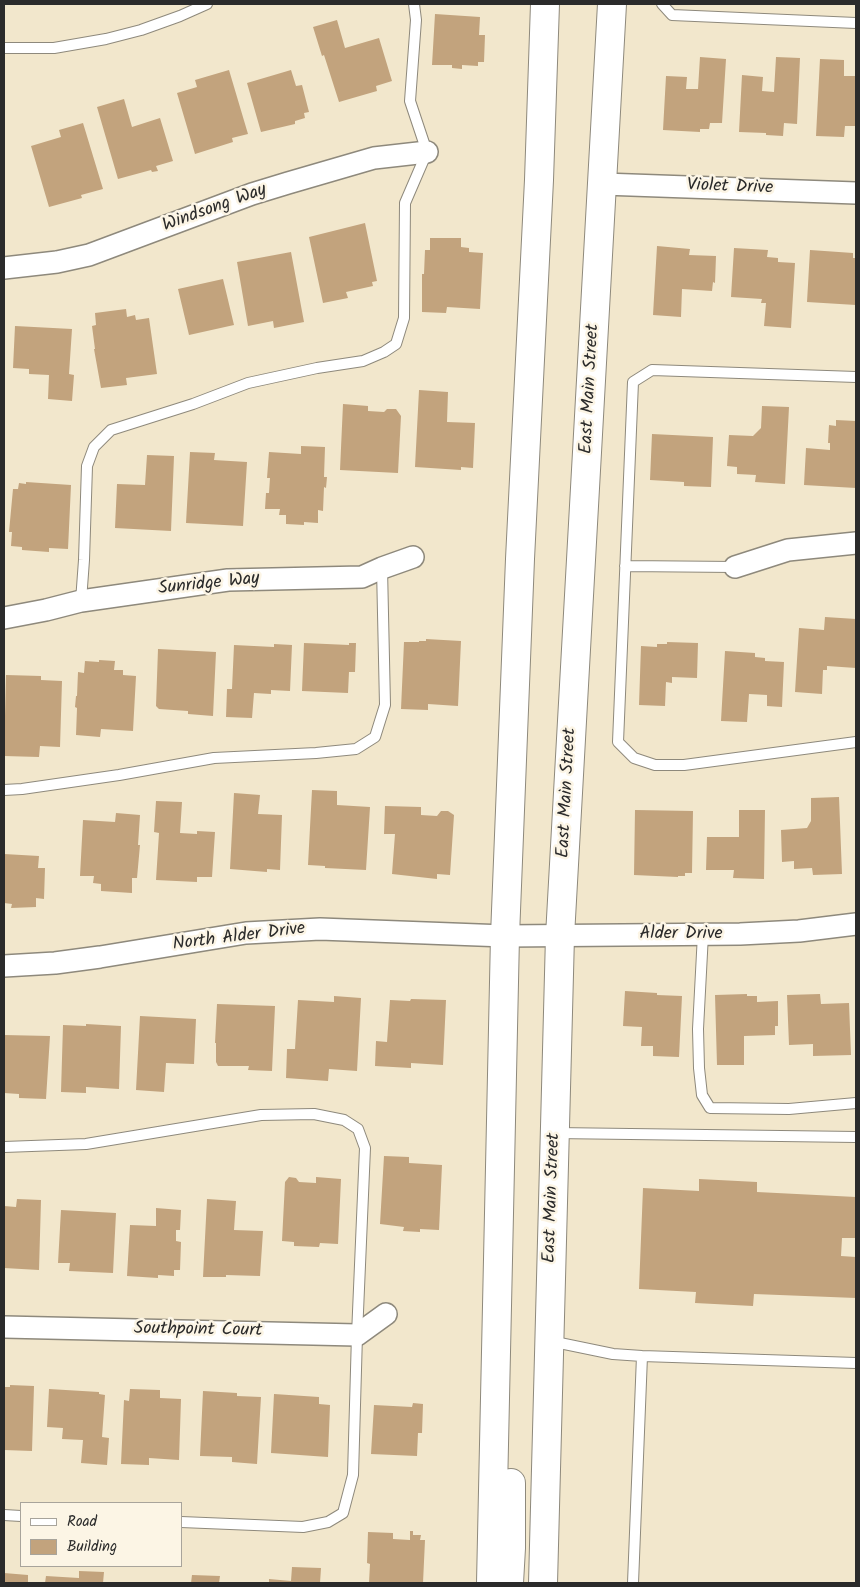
<!DOCTYPE html>
<style>
body{margin:0}
#map{position:relative;width:860px;height:1587px;overflow:hidden;background:#f2e7cc;font-family:Kalam,sans-serif}
canvas{display:block}
.frame{position:absolute;inset:0;border:5px solid #2b2b2b;pointer-events:none}
.legend{position:absolute;left:20px;top:1502px;width:162px;height:65px;box-sizing:border-box;background:#fcf5e5;border:1px solid #a8a49b;margin:0;padding:6px 9px;list-style:none;font-size:15px;color:#2b2b2b}
.legend li{display:flex;align-items:center;gap:10px;height:25px}
.legend b{width:25px;border:1px solid #a8a49b}
</style>
<div id="map">
<canvas width="860" height="1587"></canvas>
<div class="frame"></div>
<ul class="legend">
<li><b style="height:6px;background:#fff"></b>Road</li>
<li><b style="height:14px;background:#c2a37d"></b>Building</li>
</ul>
</div>
<script>
const ctx = document.querySelector('canvas').getContext('2d');
ctx.lineJoin = 'round';
function fillPath(path, color) { ctx.fillStyle = color; ctx.fill(path, 'evenodd'); }
const toPath = rows => new Path2D(rows.map(r => 'M' + r).join(''));
function stroke(path, color, width, dash) { ctx.strokeStyle = color; ctx.lineWidth = width; ctx.lineCap = dash ? 'butt' : 'round'; ctx.setLineDash(dash || []); ctx.stroke(path); }
function drawText(font, color, halo, rows, align = 'center') {
  ctx.font = font + ' Kalam,sans-serif'; ctx.lineWidth = 5; ctx.setLineDash([]); ctx.textBaseline = 'middle'; ctx.strokeStyle = halo; ctx.fillStyle = color; for (const [text, x, y, turn = 0] of rows) {
    ctx.save(); ctx.translate(x, y); ctx.rotate((+turn || 0) * Math.PI / 180); ctx.textAlign = isNaN(turn) ? turn : align; if (halo) ctx.strokeText(text, 0, 0); ctx.fillText(text, 0, 0); ctx.restore();
  }
}
const building = toPath([
 [435,14,480,17,479,35,485,35,484,62,478,62,478,66,462,65,462,69,452,68,452,65,432,65],
 [337,20,345,48,379,38,392,81,376,86,377,91,339,102,324,55,322,56,313,27],
 [700,57,726,59,722,123,710,123,709,129,700,129,700,132,663,130,666,76,687,77,686,89,698,89],
 [776,57,800,58,797,124,784,123,783,136,766,135,766,133,739,132,742,75,763,77,762,91,774,92],
 [820,59,844,60,844,76,856,76,856,126,845,126,844,137,816,136],
 [229,70,248,134,232,138,233,142,195,154,177,93,197,87,195,80],
 [291,70,296,86,302,85,309,112,304,113,305,118,295,121,295,124,261,132,247,83],
 [124,99,132,127,160,118,173,161,156,166,158,171,152,172,151,170,118,179,97,107],
 [83,123,103,189,81,195,82,198,49,207,31,146,61,137,59,130],
 [365,223,377,281,372,282,373,286,346,292,348,298,323,303,309,237],
 [430,238,461,238,461,247,469,248,469,252,483,253,480,309,447,307,446,313,422,312,422,274,424,274,425,250,430,250],
 [657,246,690,249,689,255,716,256,715,283,713,282,712,291,682,289,681,317,653,315],
 [734,248,768,250,767,257,778,258,778,262,795,263,791,328,764,326,766,303,761,303,762,299,731,297],
 [810,250,853,253,853,258,856,258,856,305,807,302],
 [291,252,304,322,274,328,273,321,248,326,237,262],
 [223,279,234,325,189,335,178,289],
 [126,309,127,317,135,315,136,320,149,318,157,374,126,378,127,385,101,388,94,349,95,349,92,326,96,325,95,313],
 [15,326,72,329,69,374,74,375,72,401,48,399,49,375,29,374,29,369,13,368],
 [419,390,448,392,447,422,475,423,473,468,461,467,461,470,415,467],
 [343,404,368,406,368,411,384,412,387,409,396,409,401,416,398,473,340,470],
 [762,406,789,407,785,484,755,482,756,475,737,474,737,467,727,466,729,435,753,436,761,428],
 [836,420,856,421,856,488,804,485,806,448,830,450,830,443,828,443,829,425,836,426],
 [652,434,713,437,711,487,684,486,684,482,650,480],
 [301,446,325,447,324,477,327,477,326,488,324,487,323,511,318,510,318,523,304,522,304,525,286,524,286,515,279,515,280,509,265,509,266,493,269,493,270,478,267,478,269,452,301,454],
 [190,452,215,453,214,460,247,462,243,526,186,523],
 [147,455,174,456,171,531,115,528,117,484,145,485],
 [26,482,71,485,68,549,49,548,49,552,22,550,22,547,11,546,12,532,9,532,13,489,18,489,19,483,26,484],
 [825,617,856,619,856,668,827,666,827,670,823,670,822,694,795,692,799,628,824,630],
 [426,639,461,641,458,706,428,704,428,710,401,709,404,642,419,642,419,641,426,641],
 [667,642,698,643,697,678,672,677,672,683,666,682,665,706,639,705,641,646,657,647,657,644,667,644],
 [304,643,349,645,349,643,356,643,355,672,349,672,348,693,302,691],
 [274,644,292,645,290,691,271,690,271,694,254,693,252,718,226,717,227,689,232,689,234,645,274,647],
 [158,649,216,652,213,716,188,714,188,711,159,709,156,706],
 [725,651,755,653,755,657,765,658,765,661,784,662,782,707,767,706,767,695,749,694,747,722,721,721],
 [99,660,115,661,114,670,123,670,123,675,136,676,133,731,101,729,100,737,76,735,77,708,75,707,76,696,77,696,78,672,84,673,85,661,99,662],
 [6,675,41,676,41,680,62,681,60,747,40,746,39,757,4,756],
 [312,790,337,791,337,805,370,807,366,870,325,868,325,866,308,865],
 [234,793,260,795,258,814,282,815,280,870,267,869,267,872,230,869],
 [839,797,842,874,813,875,812,868,794,869,794,861,782,862,781,830,807,828,811,821,811,798],
 [156,801,182,802,180,833,197,834,197,831,215,832,212,877,197,877,197,882,156,880,159,833,154,832],
 [385,806,421,807,421,815,437,816,441,811,448,811,454,815,450,875,437,874,437,879,392,874,395,834,384,834],
 [635,810,693,811,692,873,685,873,685,876,678,876,678,877,634,875],
 [739,810,765,810,764,879,733,878,734,870,706,870,707,837,739,837],
 [116,813,140,815,138,845,140,845,137,878,132,878,132,893,101,891,101,884,93,883,94,876,80,876,83,820,115,822],
 [4,854,39,856,38,868,45,868,44,899,36,898,36,907,11,908,12,904,4,903],
 [625,991,657,993,657,995,682,996,679,1057,653,1056,653,1046,641,1046,642,1027,623,1026],
 [747,994,747,996,757,996,757,1002,778,1001,778,1026,775,1026,775,1035,744,1036,744,1065,717,1065,715,995],
 [820,994,821,1004,849,1003,851,1055,813,1056,813,1044,789,1045,787,995],
 [334,996,361,998,357,1071,329,1069,328,1081,286,1078,287,1049,295,1049,298,1000,334,1002],
 [411,999,446,1000,443,1065,411,1063,411,1068,375,1066,376,1041,387,1042,390,1000,410,1001],
 [217,1004,275,1006,272,1071,248,1070,249,1066,218,1066,216,1062,216,1043,215,1043],
 [140,1016,196,1019,194,1064,166,1063,164,1092,136,1090],
 [86,1024,121,1026,119,1089,86,1087,86,1093,61,1092,63,1025,86,1026],
 [4,1035,50,1036,46,1099,19,1098,19,1094,4,1093],
 [384,1156,409,1157,409,1163,442,1165,439,1230,420,1229,420,1232,403,1231,404,1227,380,1224],
 [289,1177,296,1178,299,1182,316,1183,316,1177,341,1179,338,1244,320,1243,319,1247,294,1246,294,1242,282,1241,285,1182],
 [699,1179,757,1182,757,1192,856,1197,856,1238,842,1238,841,1256,856,1257,856,1298,754,1294,753,1306,695,1303,696,1292,639,1289,643,1188,699,1191],
 [17,1199,41,1200,39,1270,4,1268,4,1206,16,1207],
 [207,1199,236,1201,234,1230,263,1231,260,1276,226,1275,226,1277,203,1277],
 [156,1208,181,1210,180,1230,176,1230,176,1241,181,1242,180,1270,174,1270,174,1276,158,1275,158,1278,127,1276,130,1225,156,1226],
 [61,1210,116,1213,113,1273,69,1271,70,1263,58,1263],
 [10,1385,34,1386,32,1451,4,1450,4,1387,10,1387],
 [49,1389,99,1392,99,1394,105,1395,102,1437,109,1438,107,1465,81,1463,83,1440,62,1439,63,1428,47,1427],
 [130,1389,160,1390,160,1398,181,1399,179,1460,149,1458,149,1465,121,1464,124,1400,129,1401],
 [203,1391,237,1393,237,1396,261,1397,257,1464,232,1462,232,1457,200,1456],
 [274,1394,319,1397,319,1404,330,1405,328,1457,271,1453],
 [413,1403,423,1404,422,1433,418,1433,417,1456,371,1454,374,1405,412,1407],
 [410,1531,413,1531,413,1535,421,1535,420,1540,425,1540,423,1583,369,1583,370,1564,367,1563,368,1532,393,1533,393,1539,410,1540],
 [292,1567,321,1568,320,1583,269,1583,269,1579,291,1581],
 [79,1571,104,1572,103,1583,45,1583,46,1576,79,1578],
 [4,1573,28,1575,28,1583,4,1583],
 [192,1575,220,1576,219,1583,191,1583]
]);
const service = toPath([
 [662,4,672,15,856,23],
 [4,48,54,48,106,39,141,30,180,16,207,4],
 [856,377,652,370,633,382,618,742,634,758,655,765,684,765,856,742],
 [625,566,735,567],
 [81,601,84,560,87,466,94,447,111,430,193,404,248,383,317,368,363,361,384,352,396,344,404,318,405,203,427,152,410,101,416,20,414,4],
 [4,790,22,789,119,775,214,758,316,753,356,749,375,737,385,705,382,568],
 [703,934,698,1029,699,1068,702,1095,710,1108,789,1109,856,1103],
 [555,1133,856,1137],
 [4,1147,86,1144,261,1115,314,1114,344,1120,358,1129,365,1148,357,1335,353,1475,343,1513,328,1522,303,1527,181,1522],
 [550,1341,613,1354,642,1356,856,1363],
 [4,1515,21,1516],
 [633,1583,642,1356]
]);
const minor = toPath([
 [603,184,856,193],
 [4,268,57,262,89,255,252,194,288,183,374,158,427,152],
 [735,567,788,550,856,543],
 [4,618,46,610,81,601,228,580,362,577,382,568,413,557],
 [4,966,55,963,100,957,246,933,320,929,505,936,740,934,799,931,856,924],
 [4,1327,357,1335,386,1314]
]);
const secondary = toPath([
 [491,1583,505,936,520,559,539,180,545,4],
 [509,1583,511,1548,511,1483],
 [543,1583,560,936,612,4]
]);
const streetNames = [
 ["Violet Drive",730,188,2],
 ["Windsong Way",215,209,-20],
 ["East Main Street",591,389,-87],
 ["Sunridge Way",209,585,-6],
 ["East Main Street",568,793,-87],
 ["Alder Drive",681,935],
 ["North Alder Drive",239,938,-7],
 ["East Main Street",553,1198,-88],
 ["Southpoint Court",198,1331,1]
];
fillPath(building, '#c2a37d');
stroke(service, '#8e897c', 12);
stroke(minor, '#8e897c', 24);
stroke(secondary, '#8e897c', 30);
stroke(service, '#fff', 10);
stroke(minor, '#fff', 21);
stroke(secondary, '#fff', 28);
drawText('18px', '#2b2b2b', '#fcf5e5', streetNames);
</script>
